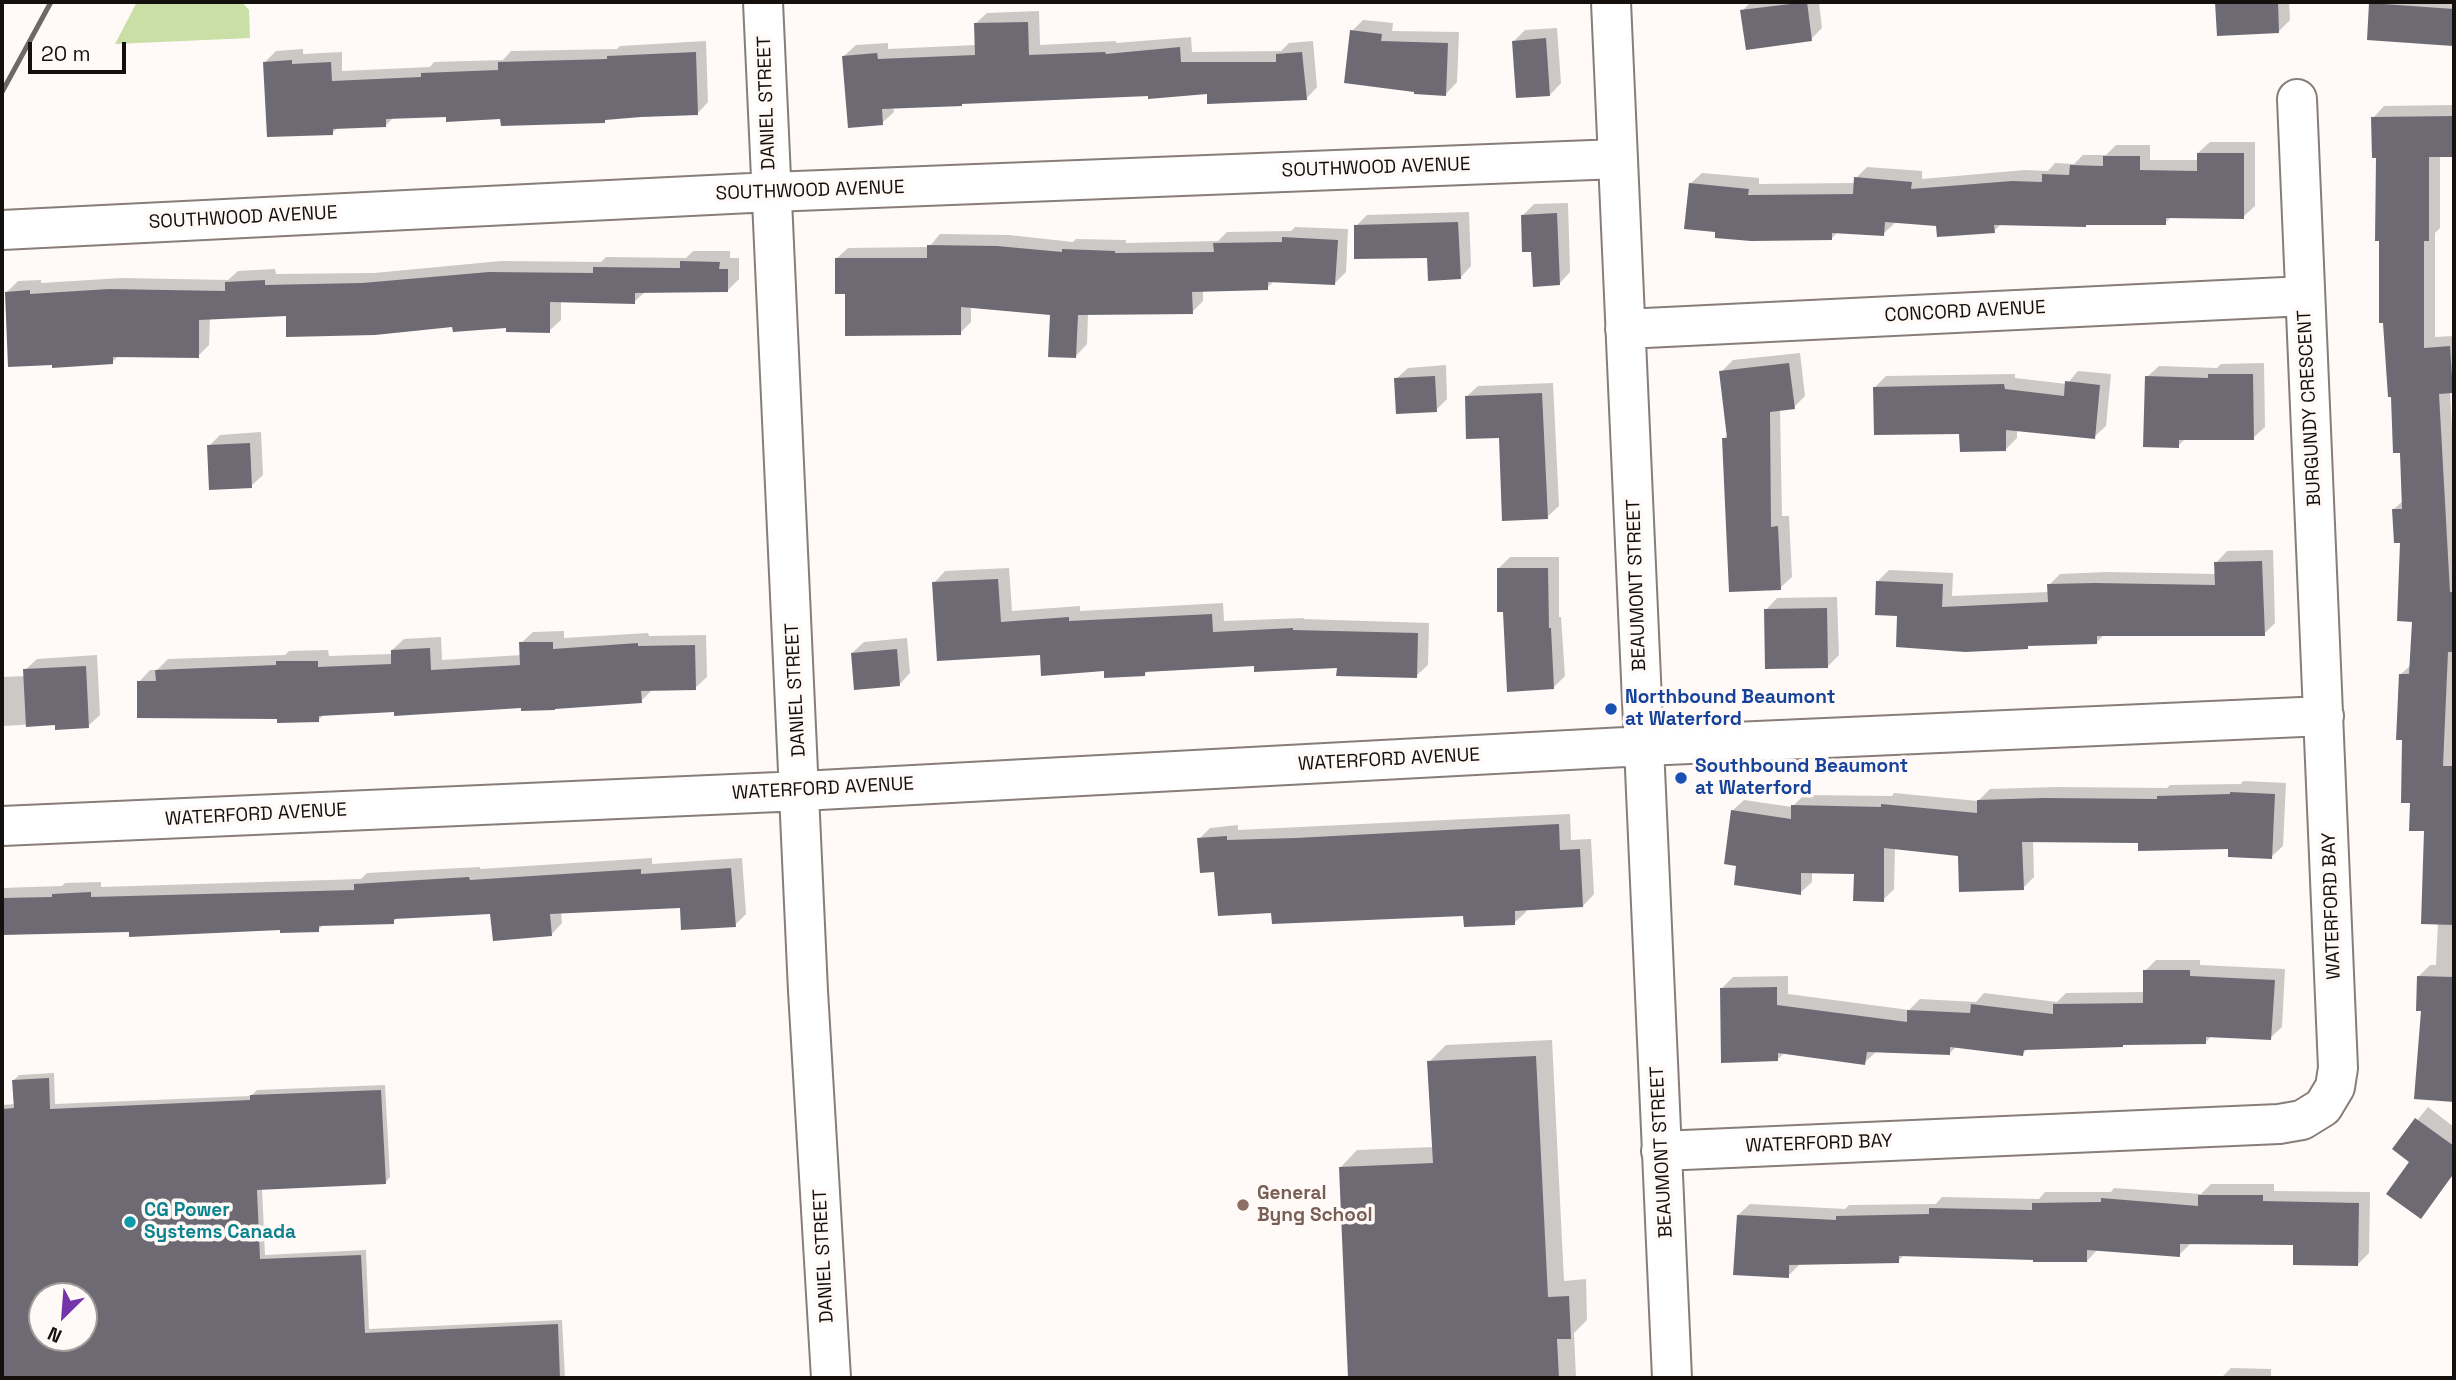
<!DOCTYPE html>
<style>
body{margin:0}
#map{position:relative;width:2456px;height:1380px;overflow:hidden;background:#fffaf7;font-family:"Space Grotesk",sans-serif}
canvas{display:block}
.frame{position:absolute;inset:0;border:4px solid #14100e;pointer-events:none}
.north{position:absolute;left:28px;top:1282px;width:70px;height:70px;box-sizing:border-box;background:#fffaf7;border:2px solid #a19c9a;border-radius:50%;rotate:205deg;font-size:19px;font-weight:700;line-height:28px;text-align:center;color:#14100e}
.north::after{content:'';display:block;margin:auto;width:24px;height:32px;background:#7534a9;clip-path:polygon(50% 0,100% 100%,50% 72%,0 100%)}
.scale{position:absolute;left:28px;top:42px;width:98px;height:32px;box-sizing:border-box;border:4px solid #14100e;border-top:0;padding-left:9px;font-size:21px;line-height:24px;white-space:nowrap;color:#14100e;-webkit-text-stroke:5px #fffaf7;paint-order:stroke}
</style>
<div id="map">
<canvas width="2456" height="1380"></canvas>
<div class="frame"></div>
<div class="north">N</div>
<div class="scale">20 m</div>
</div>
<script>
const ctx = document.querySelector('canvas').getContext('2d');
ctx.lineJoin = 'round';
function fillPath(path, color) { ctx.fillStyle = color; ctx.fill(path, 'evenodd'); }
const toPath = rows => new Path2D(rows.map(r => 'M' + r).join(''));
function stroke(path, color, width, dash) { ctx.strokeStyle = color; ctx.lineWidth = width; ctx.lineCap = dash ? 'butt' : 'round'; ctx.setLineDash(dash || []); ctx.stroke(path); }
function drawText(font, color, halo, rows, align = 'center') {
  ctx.font = font + ' "Space Grotesk",sans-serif'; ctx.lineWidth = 7; ctx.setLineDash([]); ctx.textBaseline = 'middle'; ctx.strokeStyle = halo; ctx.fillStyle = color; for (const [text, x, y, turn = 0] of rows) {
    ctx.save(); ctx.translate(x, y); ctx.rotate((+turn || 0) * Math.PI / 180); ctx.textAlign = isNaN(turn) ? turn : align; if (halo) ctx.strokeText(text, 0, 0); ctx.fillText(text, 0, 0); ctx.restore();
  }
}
const green = toPath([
 [137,2,242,2,249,10,250,38,115,44]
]);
const shadow = toPath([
 [1751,2,1819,2,1822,28,1811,39,1742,11],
 [2217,2,2289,2,2290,20,2279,31,2218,34],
 [2373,2,2454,2,2454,42,2452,45,2371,4],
 [1039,11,1040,45,1116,41,1116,43,1191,37,1192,52,1281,51,1289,43,1313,41,1317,87,1306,99,1208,92,893,106,894,112,882,123,844,56,856,45,888,43,888,49,976,45,975,24,987,13],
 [1363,20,1393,23,1392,31,1459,32,1457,82,1446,94,1352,31],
 [1557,28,1561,83,1550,95,1513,42,1525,30],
 [706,41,708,102,697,114,608,118,604,122,448,115,394,117,385,126,338,128,332,133,265,62,276,51,303,49,303,54,342,52,342,71,430,67,434,62,503,60,511,51,617,49,620,46],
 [2454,105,2454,155,2440,155,2440,228,2435,233,2435,337,2454,336,2454,389,2450,392,2454,466,2454,1100,2416,1097,2423,1009,2419,976,2430,965,2436,965,2438,922,2426,829,2411,802,2404,739,2401,674,2412,664,2414,621,2402,541,2393,510,2404,500,2373,118,2384,106],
 [2210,142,2255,142,2255,206,2243,217,2171,217,2165,223,2002,223,1994,231,1938,224,1895,223,1883,234,1839,231,1831,239,1717,231,1690,184,1702,173,1759,178,1759,184,1855,183,1856,178,1867,167,1922,171,1922,179,2025,170,2048,171,2055,163,2074,164,2083,155,2106,155,2116,145,2150,145,2150,160,2198,160,2198,153],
 [1568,203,1570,272,1559,284,1533,250,1523,215,1534,204],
 [1469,212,1471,266,1460,278,1429,256,1356,226,1367,215],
 [1295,227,1348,229,1346,272,1335,283,1275,280,1267,288,1203,290,1203,301,1192,312,1088,313,1087,344,1076,356,1052,314,971,306,971,322,960,333,846,292,836,259,848,248,929,247,940,234,1009,235,1073,242,1076,239,1126,240,1126,243,1218,241,1227,232,1291,231],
 [693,251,730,251,730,258,739,258,739,279,727,291,646,291,634,302,561,301,561,320,549,331,508,326,287,314,210,317,209,345,198,356,120,355,112,362,6,293,18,281,41,280,41,283,122,278,228,280,238,271,275,269,276,274,374,273,501,261,601,262,606,257,686,258],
 [1800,353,1805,396,1794,407,1780,409,1782,516,1789,516,1792,577,1780,588,1724,439,1728,434,1721,372,1733,360],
 [2264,363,2265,427,2253,438,2185,439,2178,446,2147,377,2159,366,2217,368,2221,364],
 [1446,365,1447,399,1436,410,1396,379,1408,368],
 [2078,371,2111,374,2106,426,2094,437,2017,429,2017,438,2006,449,1961,432,1875,387,1886,376,2015,374,2015,378,2067,384],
 [1553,383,1559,506,1547,517,1501,436,1466,397,1478,386],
 [261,432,263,475,251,486,209,446,220,435],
 [2273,550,2275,623,2264,634,2105,634,2097,642,2030,645,2027,647,1899,615,1878,581,1889,570,1953,573,1952,596,2049,592,2049,585,2060,574,2107,572,2216,574,2216,563,2227,551],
 [1510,557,1559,557,1559,617,1561,617,1565,676,1554,687,1504,610,1499,568],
 [1009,568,1012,611,1080,606,1080,611,1223,603,1224,621,1304,618,1304,619,1429,623,1428,665,1416,676,1338,666,1255,664,1149,670,1145,674,1105,670,1042,653,934,583,945,571],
 [1837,597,1839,655,1827,667,1766,610,1777,598],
 [564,631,564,638,648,633,649,636,706,635,707,677,695,688,653,689,641,701,325,714,318,720,279,717,139,682,150,670,157,670,168,659,285,655,289,651,328,650,329,656,392,654,392,650,404,639,441,637,442,660,522,655,521,643,533,632],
 [907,638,910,673,899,685,852,653,864,642],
 [97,655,100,715,88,726,57,723,2,726,2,677,26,676,25,670,37,659],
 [2243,781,2286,783,2283,846,2271,857,2230,847,2139,841,2033,840,2034,877,2023,888,1960,854,1895,847,1894,889,1883,900,1855,872,1812,871,1812,882,1800,893,1738,864,1732,811,1744,800,1792,807,1804,795,1892,796,1894,793,1978,801,1990,789,2056,787,2167,788,2170,785,2241,784],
 [1570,814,1571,840,1591,839,1594,894,1583,906,1526,909,1526,912,1514,923,1465,914,1273,911,1216,870,1199,839,1210,828,1238,825,1238,830],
 [652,858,652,864,742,858,746,914,735,925,681,906,561,912,562,923,551,935,492,912,398,917,393,922,324,924,318,930,282,928,2,934,2,888,62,886,65,883,101,882,101,887,361,879,367,873,480,867,480,869],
 [2156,960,2200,960,2200,965,2285,969,2282,1027,2270,1038,2212,1035,2205,1043,2124,1043,2029,1048,2022,1054,1957,1046,1949,1054,1876,1052,1864,1063,1785,1052,1778,1059,1722,988,1733,977,1788,976,1788,994,1909,1010,1920,999,1976,1002,1984,993,2057,1002,2066,993,2145,992,2145,971],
 [1552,1040,1564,1281,1586,1279,1587,1320,1574,1333,1576,1378,1350,1378,1340,1168,1357,1150,1434,1147,1429,1062,1446,1045],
 [54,1073,55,1104,251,1096,257,1090,385,1085,390,1177,385,1183,262,1188,265,1255,366,1250,369,1329,562,1320,565,1378,2,1378,2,1105,15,1104,14,1080,19,1075],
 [42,1296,84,1296,84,1338,42,1338],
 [2428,1107,2454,1127,2454,1174,2420,1217,2411,1162,2394,1149],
 [2211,1184,2274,1184,2274,1191,2370,1192,2369,1253,2357,1265,2295,1243,2191,1243,2179,1255,2098,1249,2087,1261,1905,1254,1898,1261,1800,1264,1788,1276,1738,1215,1750,1204,1845,1209,1849,1205,1936,1204,1942,1197,2039,1199,2045,1192,2111,1192,2114,1188,2201,1194],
 [2231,1368,2271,1369,2271,1378,2221,1378]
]);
const building = toPath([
 [1807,2,1812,41,1746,50,1740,10],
 [2215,2,2278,2,2279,33,2217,36],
 [2369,3,2454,9,2453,46,2367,40],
 [1028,22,1029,55,1105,52,1106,54,1180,47,1181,62,1276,62,1276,54,1302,52,1307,100,1207,104,1207,94,1148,99,1148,96,962,104,962,106,882,109,883,125,848,128,842,56,877,53,878,59,975,55,974,23],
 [1350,30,1382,34,1381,41,1448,43,1446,96,1414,94,1414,92,1344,83],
 [1546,38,1550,96,1516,98,1512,41],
 [696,52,698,115,641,117,605,120,605,123,501,126,500,119,446,122,446,117,386,119,386,127,333,129,333,135,267,137,263,62,292,60,292,64,331,62,332,81,421,77,421,73,498,70,498,62,607,59,607,56],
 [2454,116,2454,157,2429,157,2429,241,2424,241,2424,348,2450,346,2453,393,2439,394,2450,592,2454,592,2453,652,2448,652,2443,766,2454,766,2454,925,2421,924,2424,831,2409,831,2410,803,2401,803,2402,740,2396,740,2399,674,2409,674,2412,622,2397,621,2400,543,2394,543,2392,509,2402,509,2400,453,2393,453,2391,397,2388,397,2383,323,2379,323,2379,241,2375,241,2376,158,2372,158,2371,117],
 [2197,153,2244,153,2244,219,2166,218,2166,225,2086,225,2086,227,1994,225,1995,233,1937,237,1936,226,1885,222,1884,236,1832,233,1832,240,1751,241,1715,238,1715,232,1684,229,1689,183,1749,189,1748,195,1853,194,1854,177,1912,182,1911,189,2012,181,2042,182,2042,174,2069,175,2070,165,2103,166,2103,156,2140,156,2140,170,2197,171],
 [1557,213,1560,285,1533,287,1531,252,1522,252,1521,215],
 [1458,222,1461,279,1428,281,1427,258,1354,259,1354,225],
 [1282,237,1338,240,1335,285,1268,282,1268,290,1192,292,1193,314,1078,315,1076,358,1048,357,1050,315,961,307,961,335,845,336,845,294,835,294,835,258,927,258,927,245,997,246,1062,252,1062,249,1115,251,1115,253,1214,252,1213,243,1282,242],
 [680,261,720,262,719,269,728,269,728,292,635,293,635,304,550,302,550,333,506,332,506,328,453,332,452,327,375,335,286,337,286,316,199,320,199,358,113,357,113,364,52,368,52,365,8,367,5,292,30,290,30,294,109,289,225,291,225,282,265,280,265,285,362,283,489,272,593,273,593,267,680,268],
 [1789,363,1795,409,1770,412,1771,527,1778,526,1781,590,1729,592,1722,438,1727,438,1719,371],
 [2208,374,2253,374,2254,440,2179,440,2179,448,2143,447,2145,376,2208,378],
 [1435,376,1437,412,1396,414,1394,378],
 [2065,381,2100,385,2095,439,2006,430,2006,451,1960,452,1959,434,1874,435,1873,387,2004,384,2005,389,2064,396],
 [1542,393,1548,519,1502,521,1499,438,1466,439,1465,396],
 [250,443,252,488,209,490,207,445],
 [2262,561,2265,636,2097,636,2097,644,2028,646,2028,649,1965,652,1896,647,1897,616,1875,615,1876,581,1943,584,1942,607,2048,602,2047,584,2095,583,2215,585,2214,562],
 [1497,568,1548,568,1549,628,1551,628,1554,689,1507,692,1503,612,1497,612],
 [998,579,1001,622,1069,617,1069,621,1212,614,1213,632,1293,628,1293,630,1418,633,1417,678,1336,676,1337,668,1254,672,1254,666,1145,672,1145,676,1104,678,1104,671,1041,676,1040,655,937,661,932,582],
 [1827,608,1828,668,1765,669,1764,609],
 [519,642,553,642,553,649,638,643,638,646,695,645,696,690,641,691,642,703,555,709,555,710,521,711,521,708,394,716,394,712,319,716,319,722,277,723,277,719,137,718,137,681,156,681,155,670,276,665,276,661,318,661,318,667,391,664,391,650,430,648,431,670,520,665],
 [897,649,900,686,854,690,851,653],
 [86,666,89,728,55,730,55,725,26,727,23,669],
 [2230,792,2275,794,2272,859,2228,857,2228,849,2138,851,2138,843,2022,842,2024,890,1959,892,1958,856,1884,848,1884,902,1853,901,1854,874,1801,873,1801,895,1734,885,1736,866,1724,864,1731,810,1791,819,1791,805,1881,807,1881,804,1977,813,1977,800,2044,798,2157,799,2157,796,2230,794],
 [1559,824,1560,850,1580,849,1583,907,1515,911,1515,925,1464,927,1463,916,1272,924,1271,913,1218,916,1214,872,1200,873,1197,838,1227,836,1227,840,1296,838],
 [731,868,736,927,681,930,680,908,550,914,552,936,493,941,490,914,394,919,394,924,319,926,319,932,280,933,280,930,129,937,129,932,2,935,2,898,52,897,52,894,91,892,91,897,354,890,354,884,469,877,470,880,641,869,641,874],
 [2143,970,2190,970,2190,976,2275,980,2271,1040,2206,1037,2206,1044,2123,1045,2123,1047,2024,1050,2023,1056,1950,1047,1950,1055,1867,1052,1865,1065,1778,1053,1778,1061,1721,1063,1720,988,1777,987,1777,1005,1907,1022,1907,1010,1970,1013,1971,1004,2053,1014,2053,1004,2143,1003],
 [2417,976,2454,977,2454,1102,2414,1099,2421,1011,2416,1011],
 [1536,1056,1548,1297,1569,1296,1571,1339,1557,1339,1559,1378,1348,1378,1339,1167,1433,1163,1427,1061],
 [49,1078,50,1109,250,1100,250,1095,381,1090,386,1184,257,1190,260,1259,361,1255,365,1333,558,1324,560,1378,2,1378,2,1109,14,1108,12,1080],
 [42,1296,84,1296,84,1338,42,1338],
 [2415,1118,2454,1146,2454,1173,2421,1219,2386,1194,2409,1162,2392,1149],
 [2198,1195,2263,1195,2263,1201,2359,1203,2358,1266,2293,1265,2293,1245,2180,1244,2180,1257,2087,1250,2087,1262,2033,1262,2033,1260,1899,1256,1899,1263,1789,1265,1789,1278,1733,1275,1737,1215,1836,1220,1836,1216,1929,1214,1929,1208,2032,1210,2032,1203,2101,1202,2101,1198,2198,1206]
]);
const minor = toPath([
 [763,2,808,991,831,1378],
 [1611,2,1672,1378],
 [2,230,771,192,1618,159],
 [1625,329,2305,296],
 [2,826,801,791,1644,746,2324,716],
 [1661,1151,2279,1124,2302,1120,2323,1107,2335,1087,2338,1068,2297,99]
]);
const rail = toPath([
 [2,92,51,2]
]);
const markers = [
 [1611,709,7,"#1a4fb4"],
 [1681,778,7,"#1a4fb4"],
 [1243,1205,7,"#8d6e63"],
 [130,1222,7,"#0f9aa8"]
];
const streetNames = [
 ["DANIEL STREET",767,103,-92],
 ["SOUTHWOOD AVENUE",1376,168,-2],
 ["SOUTHWOOD AVENUE",810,191,-2],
 ["SOUTHWOOD AVENUE",243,218,-3],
 ["CONCORD AVENUE",1965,312,-3],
 ["BURGUNDY CRESCENT",2310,408,-93],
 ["BEAUMONT STREET",1637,585,-92],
 ["DANIEL STREET",796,690,-93],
 ["WATERFORD AVENUE",1389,760,-3],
 ["WATERFORD AVENUE",823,789,-3],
 ["WATERFORD AVENUE",256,815,-3],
 ["WATERFORD BAY",2332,906,-92],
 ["WATERFORD BAY",1819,1144,-2],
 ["BEAUMONT STREET",1662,1152,-93],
 ["DANIEL STREET",824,1256,-93]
];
const transitNames = [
 ["Northbound Beaumont",1625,698],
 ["at Waterford",1625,720],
 ["Southbound Beaumont",1695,767],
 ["at Waterford",1695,789]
];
const educationNames = [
 ["General",1257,1194],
 ["Byng School",1257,1216]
];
const cultureNames = [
 ["CG Power",144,1211],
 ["Systems Canada",144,1233]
];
fillPath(green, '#c9dfa5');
fillPath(shadow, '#0003');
fillPath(building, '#6e6a73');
stroke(minor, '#887d78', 42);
stroke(minor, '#fff', 38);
stroke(rail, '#6e6967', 5);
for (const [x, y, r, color] of markers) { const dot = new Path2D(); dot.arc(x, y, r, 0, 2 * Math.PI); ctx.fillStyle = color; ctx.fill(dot); stroke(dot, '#fffaf7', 2.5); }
drawText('19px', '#14100e', '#fffaf7', streetNames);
drawText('bold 19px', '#164399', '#fffaf7', transitNames, 'left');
drawText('bold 19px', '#785e54', '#fffaf7', educationNames, 'left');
drawText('bold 19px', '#0d838f', '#fffaf7', cultureNames, 'left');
</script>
